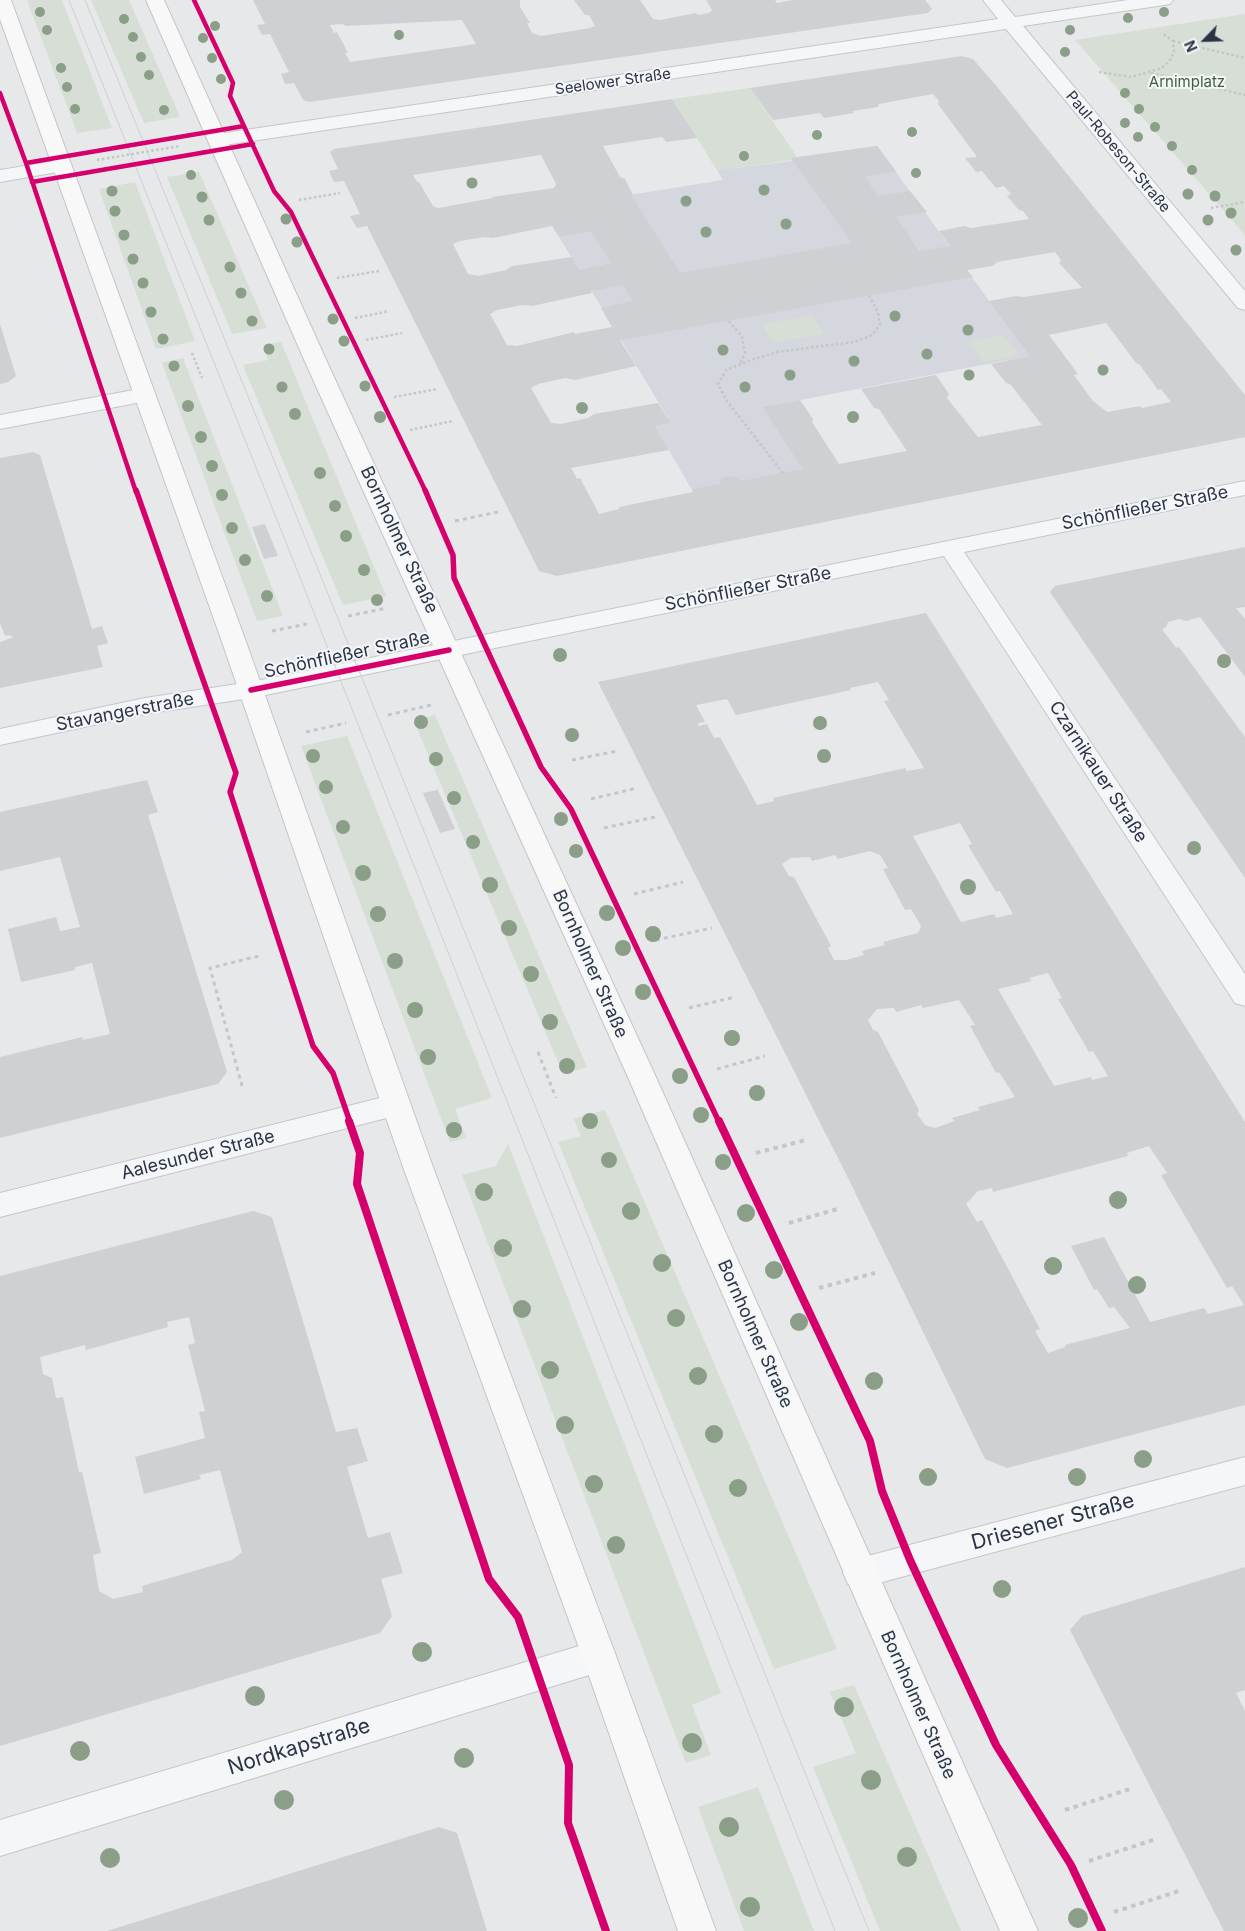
<!DOCTYPE html>
<meta charset="utf-8">
<style>
body{margin:0}
#map{position:relative;width:1245px;height:1931px;overflow:hidden;background:#e6e8ea;font-family:Inter,sans-serif}
canvas{display:block}
.north{position:absolute;left:1180px;top:15px;width:50px;height:50px;-webkit-text-stroke:4px #f4f6f9;paint-order:stroke;rotate:246deg;font-size:14px;font-weight:700;line-height:20px;text-align:center;color:#2b3445}
.north::after{content:'';display:block;margin:auto;width:18px;height:22px;background:#2b3445;clip-path:polygon(50% 0,100% 100%,50% 72%,0 100%)}
</style>
<div id="map">
<canvas width="1245" height="1931"></canvas>
<div class="north">N</div>
</div>
<script>
const ctx = document.querySelector('canvas').getContext('2d');
ctx.lineJoin = 'round';
function fillPath(path, color) { ctx.fillStyle = color; ctx.fill(path, 'evenodd'); }
const toPath = rows => new Path2D(rows.map(r => 'M' + r).join(''));
function stroke(path, color, width, dash) { ctx.strokeStyle = color; ctx.lineWidth = width; ctx.lineCap = dash ? 'butt' : 'round'; ctx.setLineDash(dash || []); ctx.stroke(path); }
function drawText(font, color, halo, rows, align = 'center') {
  ctx.font = font + ' Inter,sans-serif'; ctx.lineWidth = 4; ctx.setLineDash([]); ctx.textBaseline = 'middle'; ctx.strokeStyle = halo; ctx.fillStyle = color; for (const [text, x, y, turn = 0] of rows) {
    ctx.save(); ctx.translate(x, y); ctx.rotate((+turn || 0) * Math.PI / 180); ctx.textAlign = isNaN(turn) ? turn : align; if (halo) ctx.strokeText(text, 0, 0); ctx.fillText(text, 0, 0); ctx.restore();
  }
}
const built = toPath([
 [877,146,1029,356,764,407,833,520,722,542,655,426,671,423,552,225,598,200,723,180,717,170,792,161,791,158]
]);
const green = toPath([
 [27,0,62,0,112,128,77,133],
 [91,0,129,0,180,117,144,123],
 [1245,14,1245,235,1075,40],
 [750,88,797,157,792,158,793,160,717,170,672,99],
 [199,172,267,328,232,334,167,177],
 [135,182,195,341,156,349,99,189],
 [812,315,825,334,774,343,761,324],
 [1004,335,1019,355,983,362,968,341],
 [281,342,386,596,343,605,243,365,268,360,263,345],
 [183,358,283,616,257,621,162,363],
 [435,715,587,1067,563,1074,414,721],
 [347,736,492,1098,455,1109,466,1138,450,1142,301,746],
 [605,1110,837,1649,774,1669,558,1142,581,1136,574,1119],
 [508,1144,721,1693,692,1705,711,1755,686,1763,462,1175,496,1166],
 [854,1685,961,1931,880,1931,813,1767,856,1753,830,1692],
 [758,1787,814,1931,744,1931,698,1807]
]);
const building = toPath([
 [253,0,520,0,520,7,530,23,527,23,532,33,541,36,590,28,595,26,589,15,585,15,574,0,640,0,653,19,660,20,696,13,698,15,709,13,712,10,706,0,775,0,777,3,793,0,925,0,932,9,928,13,309,102,303,100,294,83,285,84,281,74,289,72,270,34,262,35,257,25,265,24],
 [462,20,476,44,350,62,345,53,348,53,337,32,334,33,330,25,343,24,346,26],
 [962,56,973,59,998,88,1245,395,1245,437,557,576,539,571,367,226,357,228,350,216,360,214,344,181,334,182,329,171,338,169,330,152,334,149,672,99,697,138,666,142,662,137,603,146,620,177,625,179,633,195,631,195,680,273,852,243,791,158,877,146,896,171,865,177,878,196,910,191,927,212,896,217,919,251,950,246,939,231,964,226,971,228,1029,219,1023,211,1019,210,1007,196,1011,194,1004,186,996,188,982,171,976,172,965,158,977,157,938,104,939,101,933,94,879,104,878,107,852,111,854,113,824,118,820,113,773,120,750,88],
 [541,155,556,184,554,188,492,197,493,198,438,208,433,206,419,182,417,182,413,175],
 [552,226,559,237,591,231,611,263,579,270,572,257,512,266,506,270,478,276,468,274,453,244,460,241,484,237,493,238],
 [1055,252,1061,260,1059,263,1082,288,1024,297,1016,296,989,301,1029,356,991,364,1006,383,1011,385,1042,425,978,437,947,398,949,394,936,375,861,389,874,408,879,409,907,451,839,464,812,422,813,419,800,400,763,407,802,469,741,481,735,477,728,476,721,478,720,484,692,489,693,492,619,507,619,509,599,514,580,478,577,479,571,468,669,450,655,426,671,423,658,403,594,414,588,418,561,424,551,423,531,388,538,384,565,378,575,380,636,366,620,340,973,277,967,270,993,266,997,262],
 [623,285,633,301,601,308,612,327,575,334,574,332,517,346,507,345,490,314,497,310,522,305,532,306,592,293,591,291],
 [1106,323,1137,364,1139,364,1158,390,1161,389,1171,402,1142,408,1140,406,1107,412,1093,401,1074,375,1078,374,1049,335],
 [0,324,16,376,8,382,0,384],
 [33,452,40,455,92,629,102,626,108,643,97,646,103,667,0,688,0,642,14,637,9,635,5,636,0,623,0,458],
 [265,524,278,556,264,559,252,527],
 [1245,547,1245,607,1236,608,1245,619,1245,677,1200,617,1186,621,1179,619,1168,622,1166,627,1162,629,1176,648,1179,647,1245,737,1245,878,1050,592,1055,586],
 [926,613,1245,1122,1245,1405,1007,1468,985,1459,850,1182,598,682],
 [878,682,889,700,884,701,924,768,907,771,905,768,773,798,774,801,757,805,720,737,714,738,707,724,699,726,698,723,705,722,696,705,727,699,736,715,851,690,850,688],
 [960,823,972,844,968,845,996,892,1000,891,1013,914,996,918,994,914,961,922,913,836],
 [870,851,880,855,888,868,883,869,905,910,911,909,921,926,918,933,883,942,885,945,862,951,864,955,846,960,834,960,828,948,831,946,794,877,789,876,782,864,791,858,810,857,812,861,835,855,838,859],
 [1048,973,1062,998,1058,999,1089,1052,1093,1051,1108,1076,1092,1080,1091,1077,1054,1086,998,989,1032,981,1029,978],
 [959,1000,975,1025,970,1026,996,1073,999,1072,1015,1097,978,1107,980,1110,952,1118,955,1121,935,1128,925,1125,917,1114,919,1110,878,1032,873,1030,868,1020,877,1009,894,1008,896,1012,921,1005,923,1008],
 [1149,1146,1167,1173,1161,1175,1227,1288,1232,1286,1244,1305,1208,1314,1204,1308,1150,1322,1104,1237,1071,1246,1094,1290,1097,1289,1109,1308,1114,1307,1130,1328,1065,1345,1065,1347,1048,1353,1035,1331,1040,1329,982,1220,977,1222,966,1204,978,1191,992,1188,993,1192,1128,1156,1127,1153],
 [147,780,158,812,148,815,227,1072,218,1084,0,1138,0,1057,82,1037,83,1040,110,1034,92,963,75,967,75,970,21,982,8,929,56,917,60,931,80,927,60,857,0,871,0,812],
 [438,790,455,829,440,833,423,793],
 [253,1211,272,1217,336,1432,357,1428,368,1461,347,1467,368,1538,390,1532,403,1573,381,1579,392,1616,380,1633,0,1746,0,1276],
 [189,1317,195,1343,188,1345,205,1411,199,1412,205,1438,135,1457,144,1494,201,1479,199,1475,220,1470,242,1552,232,1560,142,1586,143,1592,113,1599,99,1591,93,1555,101,1553,82,1472,79,1472,63,1397,56,1398,52,1378,43,1374,40,1357,85,1345,86,1350,168,1327,167,1322],
 [1245,1567,1245,1690,1236,1693,1245,1711,1245,1931,1224,1931,1070,1630,1082,1616],
 [439,1827,457,1833,487,1931,107,1931]
]);
const pathFar2 = toPath([
 [1173,41,1245,58],
 [1099,72,1131,77,1162,68,1171,59,1174,52,1173,41,1163,34],
 [1151,73,1245,95],
 [97,160,180,146],
 [299,200,340,193],
 [1211,208,1245,202],
 [337,278,379,271],
 [355,318,389,311],
 [729,321,742,337,745,353,740,364],
 [366,340,402,333],
 [192,353,202,378],
 [394,397,438,389],
 [410,430,453,421],
 [783,473,726,400,718,384,726,370,754,359,777,352,854,342,872,335,880,325,878,312,869,296]
]);
const pathFar1 = toPath([
 [455,521,498,512],
 [348,616,387,608],
 [272,631,307,624],
 [388,715,431,705],
 [306,732,346,723],
 [572,760,617,751],
 [591,799,637,788],
 [604,828,655,817],
 [634,894,683,882],
 [656,940,712,928],
 [689,1008,735,997],
 [538,1052,556,1098],
 [717,1069,765,1056],
 [242,1086,210,968,259,956]
]);
const path = toPath([
 [756,1153,806,1140],
 [789,1223,841,1208],
 [819,1288,875,1273],
 [1065,1810,1130,1789],
 [1089,1861,1156,1839],
 [1114,1912,1179,1891]
]);
const minor = toPath([
 [983,0,1001,0,1015,17,1128,0,1173,0,1170,4,1164,5,1023,26,1245,291,1245,310,1238,308,1006,29,218,146,211,144,208,140,211,136,218,134,998,19,983,0],
 [62,160,69,162,72,166,69,170,0,182,0,170,62,160],
 [144,388,152,390,155,395,152,400,0,429,0,415,144,388],
 [1245,481,1245,495,964,552,1245,974,1245,1006,1235,1003,944,556,251,698,145,714,0,745,0,729,145,698,251,682,1245,481],
 [396,1094,406,1097,410,1105,406,1113,0,1217,0,1193,396,1094],
 [1245,1457,1245,1485,860,1588,848,1584,843,1573,848,1562,860,1558,1245,1457],
 [599,1640,611,1645,616,1656,611,1667,599,1672,0,1856,0,1820,599,1640]
]);
const primary = toPath([
 [0,0,11,0,245,639,433,1167,616,1656,716,1931,678,1931,582,1656,403,1167,221,639,0,19,0,0],
 [146,0,164,0,328,364,655,1075,1038,1931,1000,1931,627,1075,306,364,146,0]
]);
const tram = toPath([
 [69,0,297,570,835,1931],
 [85,0,241,379,869,1931]
]);
const cyclewayFar2 = toPath([
 [194,0,233,83,230,96,274,191,291,212,426,492],
 [0,93,26,163,136,492],
 [26,163,244,126],
 [32,182,253,144]
]);
const cyclewayFar1 = toPath([
 [136,490,236,773,230,792,313,1046,333,1073,350,1122],
 [425,490,453,555,454,578,541,767,571,809,719,1122],
 [251,690,449,650]
]);
const cycleway = toPath([
 [349,1121,360,1153,357,1184,489,1579,518,1617,569,1765,568,1823,606,1931],
 [719,1121,870,1441,882,1491,910,1560,996,1745,1071,1865,1102,1931]
]);
const trees = [
 [40,12,5],
 [1164,12,5],
 [1128,18,5],
 [124,19,5],
 [215,26,5],
 [47,30,5],
 [1070,30,5],
 [399,35,5],
 [133,37,5],
 [203,38,5],
 [1065,52,5],
 [141,57,5],
 [212,58,5],
 [61,68,5],
 [149,75,5],
 [221,79,5],
 [67,87,5],
 [1125,93,5],
 [75,109,5],
 [1139,109,5],
 [164,110,5],
 [1125,123,5],
 [1155,127,5],
 [912,132,5],
 [817,135,5],
 [1138,137,5],
 [1172,146,5],
 [744,156,5],
 [1192,170,5],
 [916,173,5],
 [191,175,5],
 [472,183,5.5],
 [764,190,5.5],
 [112,191,5.5],
 [1188,194,5.5],
 [1215,196,5.5],
 [202,197,5.5],
 [686,201,5.5],
 [115,211,5.5],
 [1231,213,5.5],
 [286,219,5.5],
 [209,220,5.5],
 [1208,220,5.5],
 [786,224,5.5],
 [706,232,5.5],
 [124,235,5.5],
 [297,242,5.5],
 [1236,250,5.5],
 [133,259,5.5],
 [230,267,5.5],
 [143,283,5.5],
 [241,293,5.5],
 [151,312,5.5],
 [895,316,5.5],
 [333,319,5.5],
 [252,321,5.5],
 [968,330,5.5],
 [163,339,5.5],
 [344,341,5.5],
 [269,349,5.5],
 [723,350,5.5],
 [927,354,5.5],
 [854,361,5.5],
 [174,366,5.5],
 [1103,370,5.5],
 [790,375,5.5],
 [969,375,5.5],
 [365,386,5.5],
 [282,387,5.5],
 [745,387,5.5],
 [188,406,6],
 [582,408,6],
 [295,414,6],
 [380,417,6],
 [853,417,6],
 [201,437,6],
 [212,466,6],
 [320,473,6],
 [222,495,6],
 [335,506,6],
 [232,528,6],
 [346,536,6],
 [245,560,6],
 [364,570,6],
 [267,596,6],
 [377,600,6],
 [560,655,7],
 [1224,661,7],
 [421,722,7],
 [820,723,7],
 [572,735,7],
 [313,756,7],
 [824,756,7],
 [436,759,7],
 [326,787,7],
 [454,798,7],
 [561,819,7],
 [343,827,7],
 [473,842,7],
 [1194,848,7],
 [576,851,7],
 [363,873,8],
 [490,885,8],
 [968,887,8],
 [607,913,8],
 [378,914,8],
 [509,928,8],
 [653,934,8],
 [623,948,8],
 [395,961,8],
 [531,974,8],
 [643,992,8],
 [415,1010,8],
 [550,1022,8],
 [732,1038,8],
 [428,1057,8],
 [567,1066,8],
 [680,1076,8],
 [757,1093,8],
 [701,1115,8],
 [590,1121,8],
 [454,1130,8],
 [609,1160,8],
 [723,1162,8],
 [484,1192,9],
 [1118,1200,9],
 [631,1211,9],
 [746,1213,9],
 [503,1248,9],
 [662,1263,9],
 [1053,1266,9],
 [774,1270,9],
 [1137,1285,9],
 [522,1309,9],
 [676,1318,9],
 [799,1322,9],
 [550,1370,9],
 [698,1376,9],
 [874,1381,9],
 [565,1425,9],
 [714,1434,9],
 [1143,1459,9],
 [928,1477,9],
 [1077,1477,9],
 [594,1484,9],
 [738,1488,9],
 [616,1545,9],
 [1002,1589,9],
 [422,1652,10],
 [255,1696,10],
 [844,1707,10],
 [692,1743,10],
 [80,1751,10],
 [464,1758,10],
 [871,1780,10],
 [284,1800,10],
 [729,1827,10],
 [907,1857,10],
 [110,1858,10],
 [750,1907,10],
 [1078,1918,10]
];
const farStreetnames = [
 ["Seelower Straße",613,82,-8],
 ["Paul-Robeson-Straße",1118,152,50]
];
const farParknames = [
 ["Arnimplatz",1187,82]
];
const streetNames = [
 ["Schönfließer Straße",1145,508,-11],
 ["Bornholmer Straße",399,540,65],
 ["Schönfließer Straße",748,589,-11],
 ["Schönfließer Straße",347,655,-12],
 ["Stavangerstraße",125,712,-11],
 ["Czarnikauer Straße",1098,772,57],
 ["Bornholmer Straße",590,964,66],
 ["Aalesunder Straße",198,1155,-14],
 ["Bornholmer Straße",755,1334,66],
 ["Bornholmer Straße",918,1705,66]
];
const nearStreetnames = [
 ["Driesener Straße",1053,1522,-15],
 ["Nordkapstraße",299,1747,-17]
];
fillPath(built, '#d4d7dd');
fillPath(green, '#d6ded6');
fillPath(building, '#ced0d3');
stroke(minor, '#c4c6c8', 2);
stroke(primary, '#c2c5c8', 2);
stroke(pathFar2, '#c5c6ca', 2.5, [2.5, 2.5]);
stroke(pathFar1, '#c5c6ca', 3, [4, 4]);
stroke(path, '#c5c6ca', 4, [4.5, 4.5]);
fillPath(minor, '#f5f6f7');
fillPath(primary, '#f8f8f8');
stroke(tram, '#cecfd2', 1);
stroke(cyclewayFar2, '#d6006c', 4.5);
stroke(cyclewayFar1, '#d6006c', 5.5);
stroke(cycleway, '#d6006c', 8);
ctx.fillStyle = '#8a9e88';
for (const [x, y, r] of trees) { ctx.beginPath(); ctx.arc(x, y, r, 0, 2 * Math.PI); ctx.fill(); }
drawText('15px', '#2b3445', '#f4f6f9', farStreetnames);
drawText('15px', '#3f6138', '#f4f6f9', farParknames);
drawText('18px', '#2b3445', '#f4f6f9', streetNames);
drawText('21px', '#2b3445', '#f4f6f9', nearStreetnames);
</script>
